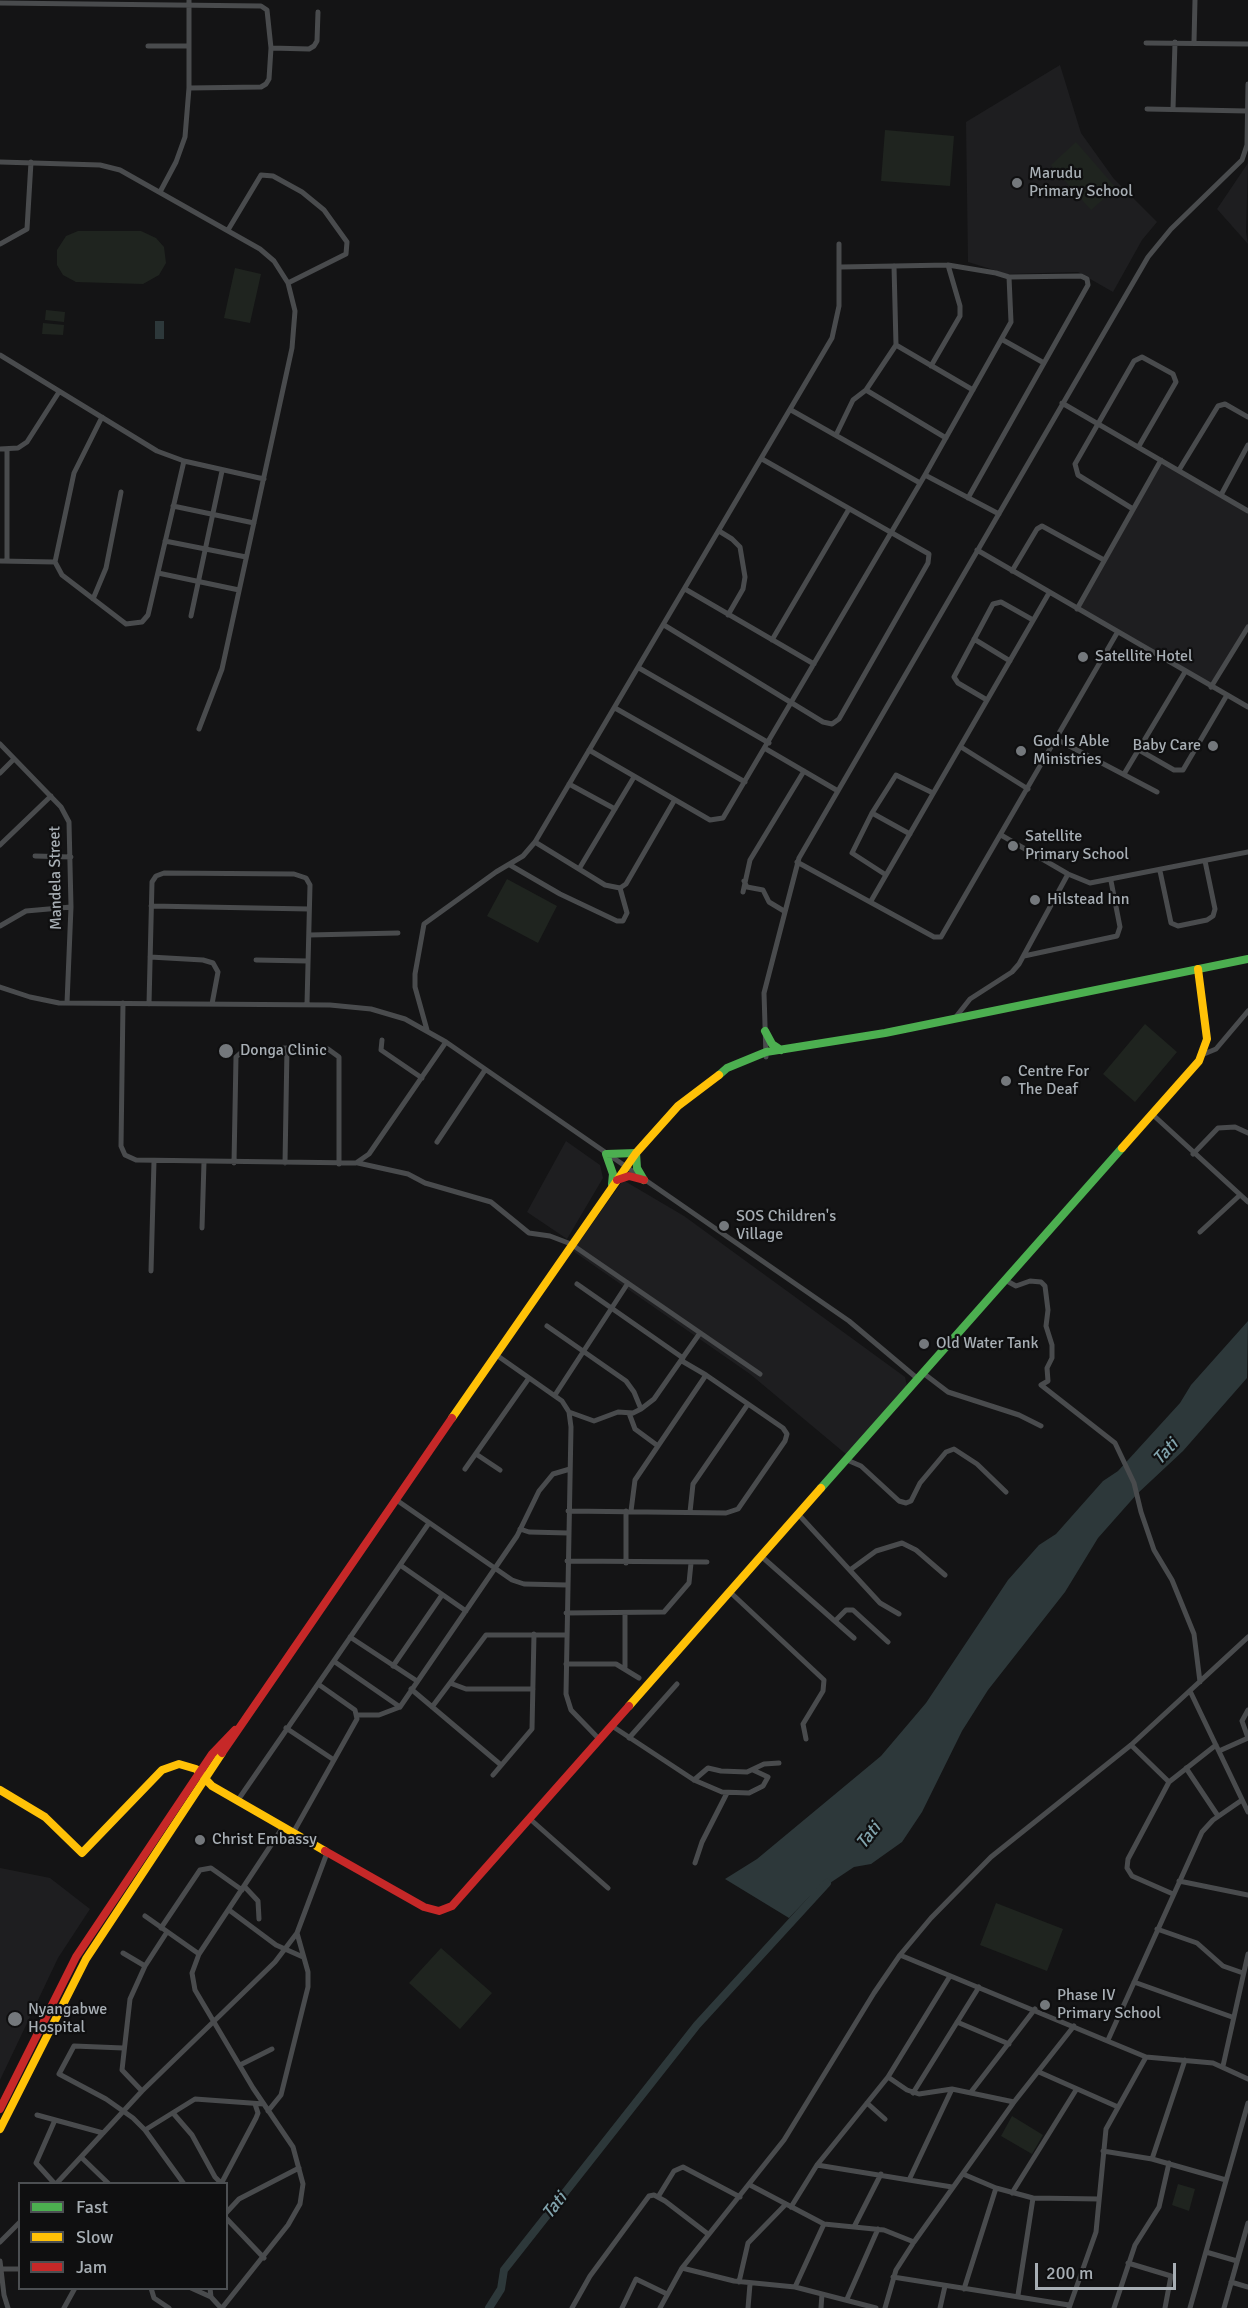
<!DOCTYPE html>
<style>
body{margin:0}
#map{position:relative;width:1248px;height:2308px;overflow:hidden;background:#141415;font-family:Signika,sans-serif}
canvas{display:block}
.legend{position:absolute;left:18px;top:2182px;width:210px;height:108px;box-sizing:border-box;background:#0f0f10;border:2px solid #4c4f52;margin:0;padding:8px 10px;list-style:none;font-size:18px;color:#a7aeb4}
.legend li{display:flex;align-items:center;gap:12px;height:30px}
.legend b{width:30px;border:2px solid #4c4f52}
.scale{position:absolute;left:1035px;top:2263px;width:141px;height:27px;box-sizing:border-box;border:3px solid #a7aeb4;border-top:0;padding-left:8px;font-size:18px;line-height:21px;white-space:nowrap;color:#a7aeb4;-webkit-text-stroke:4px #0f0f10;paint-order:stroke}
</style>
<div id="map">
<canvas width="1248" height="2308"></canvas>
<ul class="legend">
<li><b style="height:8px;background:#4caf50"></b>Fast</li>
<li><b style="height:8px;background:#ffc107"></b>Slow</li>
<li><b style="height:8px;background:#c62828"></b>Jam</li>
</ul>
<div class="scale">200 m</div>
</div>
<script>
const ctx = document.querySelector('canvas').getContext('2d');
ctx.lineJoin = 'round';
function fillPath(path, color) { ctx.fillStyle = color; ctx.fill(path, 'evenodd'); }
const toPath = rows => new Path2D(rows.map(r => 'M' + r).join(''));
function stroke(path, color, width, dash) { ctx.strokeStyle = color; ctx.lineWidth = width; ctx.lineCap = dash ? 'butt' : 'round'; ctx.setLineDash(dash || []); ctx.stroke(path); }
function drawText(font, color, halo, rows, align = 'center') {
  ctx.font = font + ' Signika,sans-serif'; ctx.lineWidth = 4.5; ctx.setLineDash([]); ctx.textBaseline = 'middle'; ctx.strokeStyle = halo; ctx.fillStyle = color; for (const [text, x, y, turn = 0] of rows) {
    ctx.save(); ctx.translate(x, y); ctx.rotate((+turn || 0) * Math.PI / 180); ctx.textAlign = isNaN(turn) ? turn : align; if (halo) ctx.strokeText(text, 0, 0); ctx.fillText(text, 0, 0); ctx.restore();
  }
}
const built = toPath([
 [1060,65,1081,133,1114,179,1157,222,1142,240,1113,292,1078,272,1007,274,968,262,966,122],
 [1248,163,1246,232,1248,244,1217,209],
 [1161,460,1248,511,1248,627,1211,687,1077,609],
 [566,1141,600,1165,603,1178,567,1239,527,1212],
 [623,1180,684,1216,905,1377,907,1386,847,1455,750,1374,573,1251],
 [0,1868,50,1878,90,1909,58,1958,0,2080]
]);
const green = toPath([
 [885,130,954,136,950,186,881,181],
 [1076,142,1116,188,1091,210,1051,165],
 [78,231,141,231,156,238,164,247,166,263,159,275,143,284,76,282,63,275,57,265,57,250,66,236],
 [235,268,261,274,250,323,224,318],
 [46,310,65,312,64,322,45,320],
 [43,323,64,325,63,335,42,334],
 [507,879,557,906,538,943,487,916],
 [1145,1024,1177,1052,1135,1102,1103,1074],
 [996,1903,1063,1929,1047,1971,980,1945],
 [441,1948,492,1993,460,2029,409,1983],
 [1012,2116,1043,2135,1032,2154,1001,2136],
 [1178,2184,1195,2189,1189,2211,1172,2205]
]);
const water = toPath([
 [155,321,164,321,164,339,155,339],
 [1248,1321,1247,1378,1183,1451,1137,1494,1098,1538,1065,1592,988,1690,962,1731,922,1812,902,1842,871,1864,854,1867,809,1897,789,1918,725,1879,757,1859,881,1756,926,1703,1008,1580,1039,1545,1056,1534,1103,1481,1118,1471,1180,1403,1191,1385]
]);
const river = toPath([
 [489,2308,501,2289,504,2270,697,2025,827,1883]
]);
const street = toPath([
 [0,3,261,6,267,10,271,48,269,79,266,84,261,87,189,88],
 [1194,42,1195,0],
 [1146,43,1248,44],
 [148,46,188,46],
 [271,48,309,49,314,46,317,41,318,12],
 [1147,109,1247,111],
 [1173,109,1175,42],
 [0,162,100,165,120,170,260,249,274,261,288,283,295,311,292,348,222,669,199,729],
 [160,192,176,162,185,137,189,88,189,0],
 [228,230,261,175,273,176,302,192,324,210,347,242,346,254,288,283],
 [0,244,27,229,31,162],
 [1003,340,1044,363],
 [896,345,973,390],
 [0,355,157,451,184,461,264,479],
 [931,366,960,316,960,306,948,265],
 [866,390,946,438],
 [1062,403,1248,511],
 [791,410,920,483],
 [102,417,74,473,55,562,62,575,126,624,142,622,148,615,184,461],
 [836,435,853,400,866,390,896,345,894,266],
 [0,449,18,448,27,442,59,392],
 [1179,470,1218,406,1225,404,1248,417],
 [925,475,999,514],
 [1221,495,1248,445],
 [968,498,1088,285,1087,279,1081,276,1009,277],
 [173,506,254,523],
 [1133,509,1078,475,1075,464,1134,361,1142,357,1173,374,1176,382,1139,446],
 [719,531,732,539,740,547,745,577,743,589,728,615],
 [165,541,246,557],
 [977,550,1248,707],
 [0,561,55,562],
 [7,561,7,449],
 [1012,571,1037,529,1042,526,1104,560],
 [158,573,239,590],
 [685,589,814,664],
 [93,599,106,568,121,492],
 [1077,609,1161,460],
 [191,616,222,471],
 [664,625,823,722,832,724,839,719,928,563,929,554,762,459],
 [974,639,1010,661],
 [772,640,849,509],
 [639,668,769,743],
 [1211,687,1248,627],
 [987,700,958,683,954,677,993,604,1001,602,1033,620],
 [615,708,745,782],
 [1056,739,1157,792],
 [0,744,61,807,69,822,71,907,67,1003],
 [961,747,1028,789],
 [766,749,838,791],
 [589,750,710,820,723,818,925,475,1011,322,1009,277,996,273,948,265,841,267],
 [1139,750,1174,770,1183,770,1227,695],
 [0,773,14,759],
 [1124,774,1185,672],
 [569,784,615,809],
 [872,813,910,834],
 [1001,835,1068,874,1090,883,1248,852],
 [535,842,605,885,620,888,626,884,674,801],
 [0,845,51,796],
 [35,856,71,857],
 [797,862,934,937,941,937,1117,633],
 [510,865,560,894,617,921,623,921,627,913,620,888],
 [579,869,634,777],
 [1160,871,1171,923,1178,926,1207,920,1213,916,1215,909,1205,861],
 [886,875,852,853,872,813,896,775,933,793],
 [744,881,747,887,763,890,769,902,784,911],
 [743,892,750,860,804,771],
 [871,901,1049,593],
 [151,906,309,909],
 [0,926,26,911,71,907],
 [309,935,398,933],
 [1024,956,1117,936,1120,927,1111,881],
 [150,957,203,960,213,963,218,972,212,1004],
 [256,960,308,961],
 [0,987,30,997,59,1003,330,1005,371,1009,405,1019,446,1042,849,1321,918,1379],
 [123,1003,121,1146,125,1155,136,1160,356,1163,369,1154,446,1042],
 [149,1004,152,882,156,876,164,873,294,874,306,878,310,885,307,1004],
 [955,1018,970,999,1012,972,1019,964,1068,874],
 [427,1030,415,987,415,974,424,924,496,872,523,856,535,842,832,338,839,306,839,244],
 [382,1040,381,1050,422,1078],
 [1204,1054,1216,1049,1248,1011],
 [766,1057,764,993,799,858,1148,257,1171,229,1242,160,1247,145,1248,84],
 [1152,1114,1248,1202],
 [437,1142,485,1070],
 [1193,1154,1218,1128,1235,1127,1248,1133],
 [234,1163,236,1057,245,1049,287,1048,328,1049,339,1057,339,1164],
 [285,1163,287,1048],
 [358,1163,408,1174,425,1183,491,1202,529,1233,550,1236,571,1244,760,1374],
 [202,1228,204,1162],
 [1200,1232,1240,1195],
 [151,1271,154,1161],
 [1005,1280,1016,1286,1030,1281,1041,1282,1045,1286,1048,1310,1046,1326,1052,1345,1052,1358,1047,1368,1048,1381,1041,1385,1115,1443,1134,1483,1141,1512,1154,1550,1172,1580,1194,1634,1200,1682],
 [577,1284,683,1358],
 [547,1326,626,1381,634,1392,641,1409],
 [495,1354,562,1401,569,1412,571,1427,566,1694,571,1710,600,1740],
 [923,1373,948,1392,1019,1415,1041,1426],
 [555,1395,628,1283],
 [569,1412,594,1421,618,1412,633,1413,641,1409,654,1399,700,1333],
 [629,1413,635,1429,658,1446],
 [476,1454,500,1470],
 [847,1460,861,1466,899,1501,906,1503,911,1501,920,1483,946,1452,954,1449,977,1464,1006,1492],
 [465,1469,529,1378],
 [395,1499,512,1580,524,1584,567,1585],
 [568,1511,726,1513,738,1509,785,1441,787,1434,783,1428,706,1375,682,1361],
 [631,1511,635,1480,706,1375],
 [690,1512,693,1484,748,1404],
 [799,1515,880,1603,899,1614],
 [520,1529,529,1532,568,1533],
 [761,1556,854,1638],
 [567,1561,707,1562],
 [626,1563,626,1511],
 [400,1565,466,1611],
 [850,1570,876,1551,902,1543,916,1550,945,1575],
 [730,1592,824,1680,823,1691,803,1724,806,1739],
 [566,1613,664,1612,689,1583,691,1563],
 [625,1614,625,1667],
 [835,1621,846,1610,853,1610,888,1642],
 [350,1637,417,1681],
 [335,1662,400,1707],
 [566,1664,616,1664,639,1678],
 [393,1666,442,1595],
 [450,1683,466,1689,533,1689],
 [411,1689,501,1765],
 [1190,1691,1248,1812],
 [432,1707,486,1635,566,1635],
 [1248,1710,1242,1721,1248,1738],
 [357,1715,379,1715,400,1707,517,1536,539,1491,553,1474,570,1469],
 [612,1726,694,1780,722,1792,749,1793,763,1786,768,1777,753,1770],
 [286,1728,334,1760],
 [629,1738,677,1684],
 [1131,1745,1169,1782],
 [1219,1751,1248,1738],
 [1186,1768,1218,1816],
 [493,1775,532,1729,534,1634],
 [694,1780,708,1768,721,1771,747,1772,764,1764,779,1763],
 [238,1800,429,1523],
 [530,1819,608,1888],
 [293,1833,357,1719,355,1710,318,1684],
 [695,1863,702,1842,727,1793],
 [1179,1881,1248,1895],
 [244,1886,258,1901,259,1919],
 [1173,1894,1132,1876,1127,1868,1128,1859,1169,1782,1216,1745],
 [229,1910,276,1945,303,1957],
 [145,1916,199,1954],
 [161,1928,200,1870,211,1868,242,1890],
 [1157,1929,1197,1943,1223,1966,1243,1973],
 [123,1953,145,1966],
 [900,1955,1146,2057,1213,2063,1248,2079],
 [1134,1982,1232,2017],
 [957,2022,1009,2044],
 [1108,2040,1202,1832,1213,1820,1242,1800],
 [123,2048,74,2046,59,2074,106,2099,133,2118,145,2130,184,2184],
 [240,2065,272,2049],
 [1223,2066,1248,1954],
 [1039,2072,1118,2107],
 [888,2077,907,2090,919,2094,952,2089,1014,2102],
 [142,2091,122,2070,130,1999,145,1966,167,1932],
 [971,2092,1035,2009],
 [913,2093,979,1987],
 [867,2103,885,2119],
 [268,2111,281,2095,308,1987,308,1972,297,1933],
 [173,2113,192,2135,215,2177,221,2183],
 [37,2115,103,2133],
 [145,2130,195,2099,264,2104],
 [1103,2151,1152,2159,1226,2180],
 [81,2157,109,2184],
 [1152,2159,1185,2060],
 [817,2165,952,2187],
 [963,2174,996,2188,1033,2198,1099,2199],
 [909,2180,952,2089],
 [55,2184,36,2163,55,2120],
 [56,2184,142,2091,275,1962,297,1933,327,1853],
 [221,2184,256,2118,258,2113,255,2104],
 [750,2185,824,2224,884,2230,914,2242],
 [1012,2193,1076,2090],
 [658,2197,674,2171,683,2167,740,2197],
 [791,2207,817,2165,888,2077,950,1976],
 [226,2213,239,2199,299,2168],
 [226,2218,264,2258],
 [854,2227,881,2174],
 [0,2242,20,2222],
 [1206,2252,1237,2261],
 [0,2261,4,2295,8,2308],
 [1128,2263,1171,2276,1165,2308],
 [682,2268,734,2281,795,2287,876,2308],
 [1,2269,20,2269],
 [893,2277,1069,2305],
 [739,2282,748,2243,786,2204],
 [1231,2282,1248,2287],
 [795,2287,824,2224],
 [151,2288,154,2298,169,2308],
 [191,2288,211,2297],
 [210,2288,211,2297,221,2308],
 [964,2289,996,2188],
 [1018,2295,1033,2198],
 [847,2299,878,2229],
 [64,2308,75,2288],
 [222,2308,288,2225,300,2204,303,2184,293,2147,253,2088,195,1990,192,1973,199,1954,283,1827],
 [572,2308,590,2276,649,2196,654,2195,665,2201,708,2234],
 [622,2308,636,2279,667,2294],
 [660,2308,682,2268,784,2140,874,1993,900,1955,931,1918,991,1857,1131,1745,1248,1637],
 [748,2308,750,2284],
 [821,2308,822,2294],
 [885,2308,896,2270,914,2242,1014,2102,1074,2026],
 [940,2308,945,2286],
 [1069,2308,1096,2232,1106,2129,1146,2057],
 [1114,2308,1135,2245,1159,2207,1169,2163],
 [1190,2308,1248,2103],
 [1224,2308,1248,2223]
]);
const fast = toPath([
 [765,1031,772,1044,781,1050],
 [719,1075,727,1068,766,1052,885,1033,1248,959],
 [612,1184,613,1174,606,1154,636,1153,637,1168,644,1180],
 [821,1488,1122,1148]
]);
const slow = toPath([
 [1122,1148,1199,1061,1207,1039,1198,969],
 [452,1418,636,1153,678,1106,719,1075],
 [629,1706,821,1488],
 [0,1790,45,1817,82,1853,162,1770,179,1764,196,1769,212,1786,325,1851],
 [0,2129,86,1959,222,1753]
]);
const jam = toPath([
 [617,1180,629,1176,644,1180],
 [222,1753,452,1418],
 [325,1851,424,1907,439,1911,452,1906,629,1706],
 [0,2109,76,1957,212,1754,235,1730]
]);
const markers = [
 [1017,183,6,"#74787c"],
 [1083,657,6,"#74787c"],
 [1213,746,6,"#74787c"],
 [1021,751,6,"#74787c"],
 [1013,846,6,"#74787c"],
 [1035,900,6,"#74787c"],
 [226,1051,8,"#74787c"],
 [1006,1081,6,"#74787c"],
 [724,1226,6,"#74787c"],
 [924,1344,6,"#74787c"],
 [200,1840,6,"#74787c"],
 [1045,2005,6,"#74787c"],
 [15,2019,8,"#74787c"]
];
const poiNames = [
 ["Marudu",1029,174],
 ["Primary School",1029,192],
 ["Satellite Hotel",1095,657],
 ["God Is Able",1033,742],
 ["Ministries",1033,760],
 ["Baby Care",1201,746,"right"],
 ["Satellite",1025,837],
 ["Primary School",1025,855],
 ["Hilstead Inn",1047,900],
 ["Donga Clinic",240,1051],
 ["Centre For",1018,1072],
 ["The Deaf",1018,1090],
 ["SOS Children's",736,1217],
 ["Village",736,1235],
 ["Old Water Tank",936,1344],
 ["Christ Embassy",212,1840],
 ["Phase IV",1057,1996],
 ["Primary School",1057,2014],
 ["Nyangabwe",28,2010],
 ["Hospital",28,2028]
];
const streetNames = [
 ["Mandela Street",56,878,-91]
];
const waterNames = [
 ["Tati",1166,1452,-48],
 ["Tati",869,1836,-52],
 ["Tati",555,2206,-52]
];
fillPath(built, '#1e1e20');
fillPath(green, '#1f241f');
fillPath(water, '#2d383a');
stroke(river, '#2d383a', 8);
stroke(street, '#494b4d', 5);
stroke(fast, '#4caf50', 8);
stroke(slow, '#ffc107', 8);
stroke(jam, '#c62828', 8);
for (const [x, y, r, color] of markers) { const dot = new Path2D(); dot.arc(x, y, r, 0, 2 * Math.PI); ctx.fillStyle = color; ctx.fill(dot); stroke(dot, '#0f0f10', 2); }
drawText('16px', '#a7aeb4', '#0f0f10', poiNames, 'left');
drawText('16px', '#a7aeb4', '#0f0f10', streetNames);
drawText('italic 18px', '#81a3ac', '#0f0f10', waterNames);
</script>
